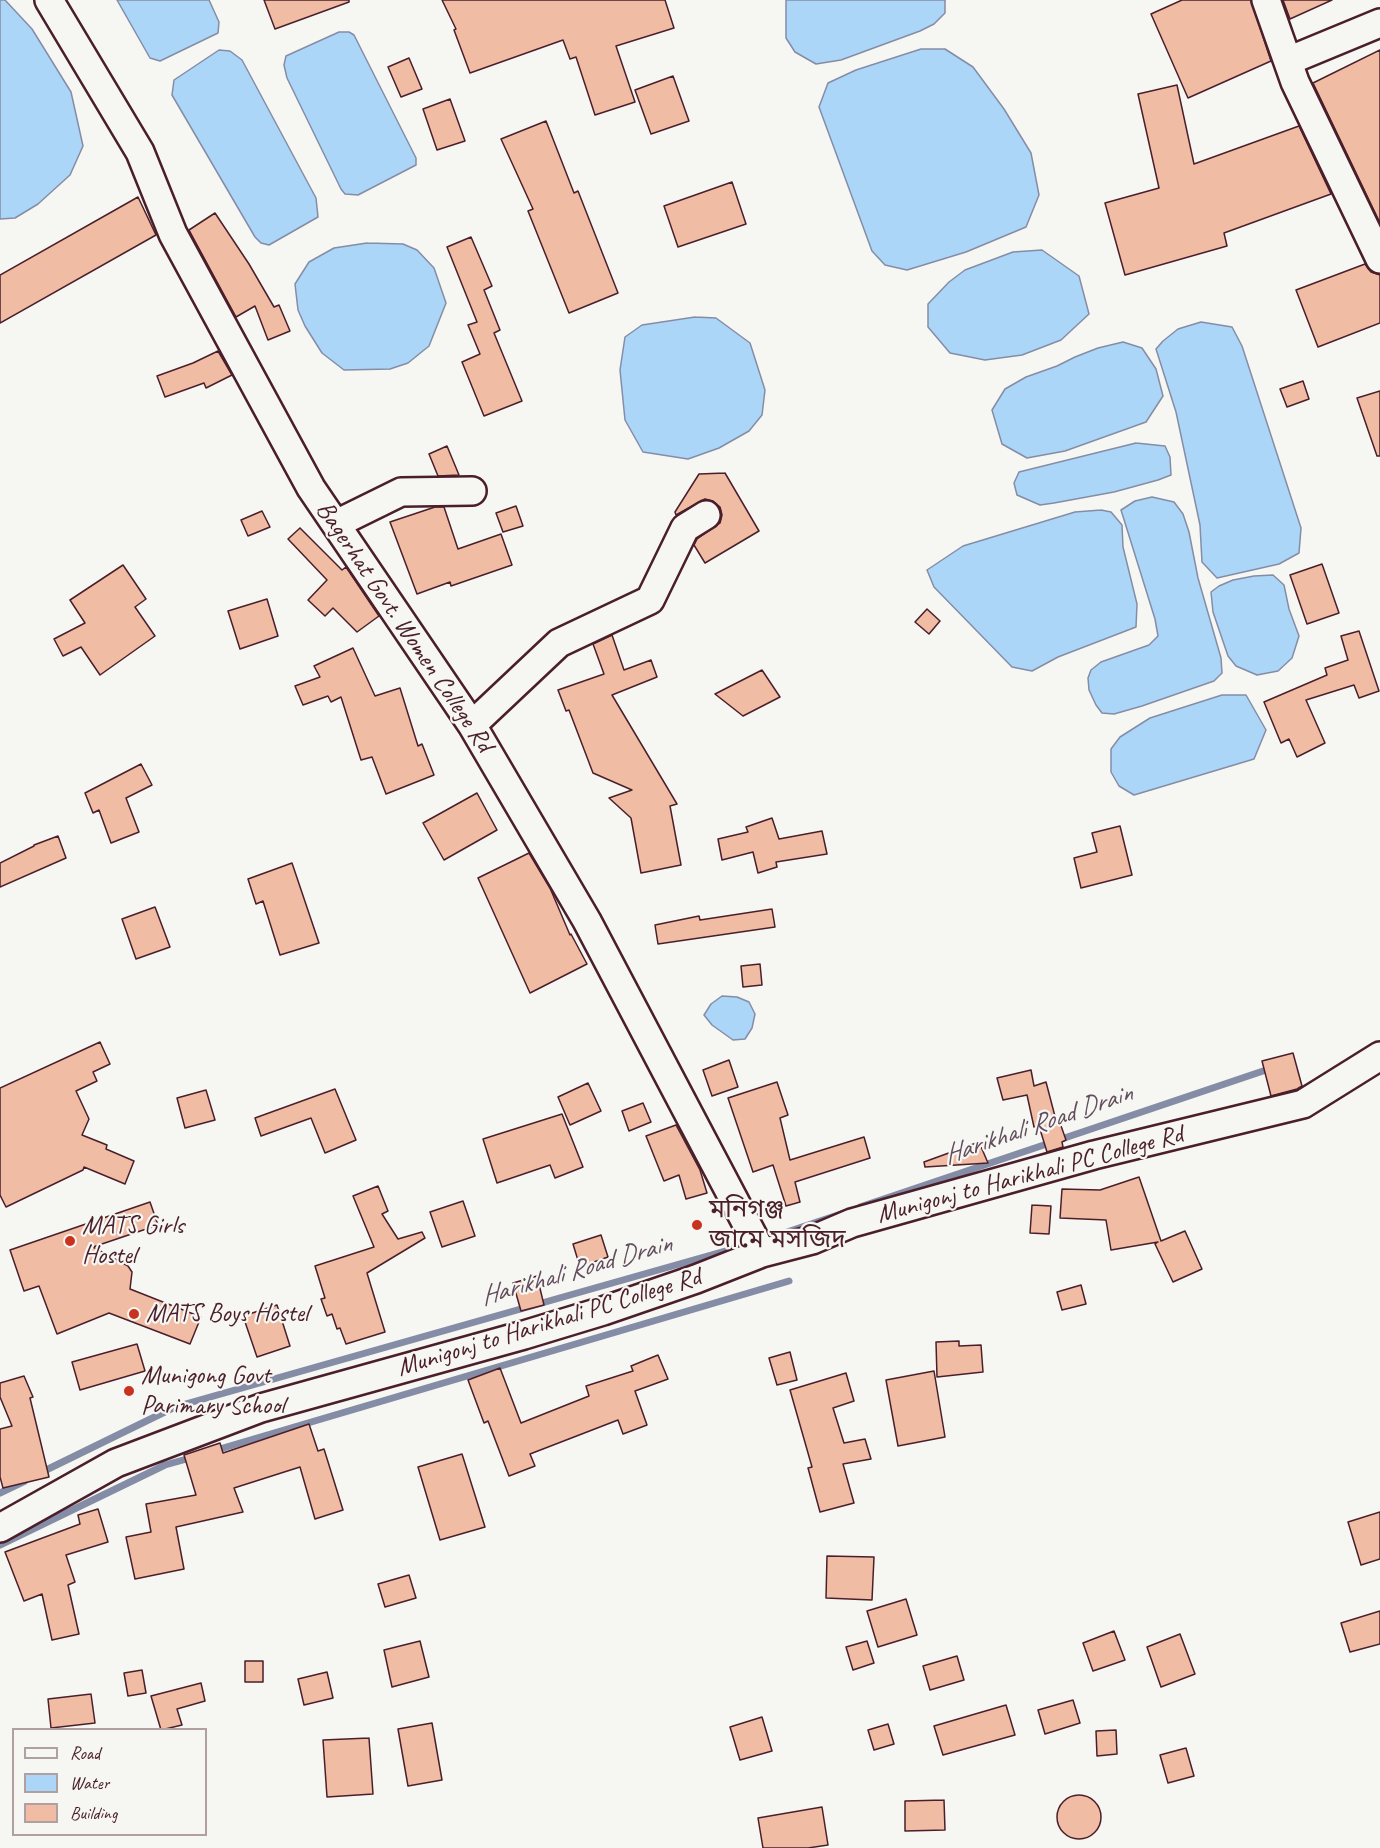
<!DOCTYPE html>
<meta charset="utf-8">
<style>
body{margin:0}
#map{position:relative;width:1380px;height:1848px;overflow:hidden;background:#f6f6f2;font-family:Caveat,sans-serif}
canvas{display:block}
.legend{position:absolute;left:12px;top:1728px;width:195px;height:108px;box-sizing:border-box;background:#f6f6f2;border:2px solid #b1a0a2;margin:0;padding:8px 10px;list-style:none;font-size:18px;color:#4a1f2b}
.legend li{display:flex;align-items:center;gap:12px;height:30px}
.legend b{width:30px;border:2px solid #b1a0a2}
</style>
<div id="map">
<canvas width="1380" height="1848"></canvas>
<ul class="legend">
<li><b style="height:8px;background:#f6f6f2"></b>Road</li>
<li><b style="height:16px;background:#acd6f8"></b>Water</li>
<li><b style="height:16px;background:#f1bca4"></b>Building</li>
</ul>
</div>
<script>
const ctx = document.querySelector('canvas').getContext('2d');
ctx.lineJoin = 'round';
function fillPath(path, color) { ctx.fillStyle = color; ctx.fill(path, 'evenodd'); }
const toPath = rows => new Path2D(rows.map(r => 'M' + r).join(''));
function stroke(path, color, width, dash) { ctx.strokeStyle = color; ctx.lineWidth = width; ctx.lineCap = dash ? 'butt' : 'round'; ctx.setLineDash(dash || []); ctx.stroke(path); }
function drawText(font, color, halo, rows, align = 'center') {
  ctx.font = font + ' Caveat,"Noto Sans Bengali",sans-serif'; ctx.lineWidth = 4.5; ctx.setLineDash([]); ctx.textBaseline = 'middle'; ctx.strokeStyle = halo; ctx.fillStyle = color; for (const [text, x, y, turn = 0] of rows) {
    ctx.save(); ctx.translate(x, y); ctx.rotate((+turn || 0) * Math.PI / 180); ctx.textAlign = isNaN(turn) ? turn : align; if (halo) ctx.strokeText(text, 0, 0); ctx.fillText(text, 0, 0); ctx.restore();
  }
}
const water = toPath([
 [0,0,5,0,32,29,71,92,83,146,70,175,38,204,15,218,0,219,0,0],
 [117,0,209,0,219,22,218,33,160,61,150,58,117,0],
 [786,0,945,0,945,13,934,24,920,31,841,60,816,64,795,52,786,38,786,0],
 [339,32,349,32,354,35,416,158,416,165,358,195,345,194,341,189,287,78,284,65,286,56,339,32],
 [921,49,945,49,973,67,1004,109,1031,153,1039,195,1026,227,966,252,907,270,885,265,872,251,819,107,828,83,856,70,921,49],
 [219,50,230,51,242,60,316,198,318,217,269,245,261,243,255,237,172,95,174,80,219,50],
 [367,243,403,244,417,250,434,268,446,303,429,346,408,363,390,369,344,370,322,353,305,326,298,310,295,284,309,262,334,248,367,243],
 [1042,250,1079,276,1089,314,1061,340,1022,355,985,360,950,353,928,327,928,304,949,282,965,270,1013,252,1042,250],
 [695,317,716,318,750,343,765,390,762,415,749,431,719,448,688,459,643,452,625,420,620,370,625,337,642,325,695,317],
 [1201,322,1232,327,1242,346,1301,528,1299,553,1279,564,1217,578,1202,562,1200,525,1176,412,1156,349,1163,341,1178,329,1201,322],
 [1123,342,1142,348,1156,369,1163,396,1146,422,1065,451,1027,458,1002,444,992,410,1005,389,1026,377,1057,366,1075,357,1098,348,1123,342],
 [1136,443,1165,446,1170,457,1171,475,1158,480,1114,492,1054,503,1040,505,1017,495,1014,483,1019,472,1136,443],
 [1152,497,1174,502,1183,514,1189,532,1198,578,1221,658,1222,673,1214,681,1142,706,1114,714,1102,713,1096,705,1089,690,1088,678,1091,670,1101,662,1149,645,1158,636,1155,619,1121,510,1135,501,1152,497],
 [1101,510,1111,512,1122,525,1123,547,1137,604,1136,627,1058,657,1032,671,1012,667,934,587,927,570,963,546,1075,512,1101,510],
 [1273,575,1284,585,1289,609,1299,636,1292,658,1278,671,1257,675,1236,666,1228,656,1213,612,1211,592,1219,586,1233,580,1254,576,1273,575],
 [1222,695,1246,695,1266,730,1254,759,1134,795,1119,786,1111,772,1111,749,1120,737,1150,718,1222,695],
 [722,996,737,997,749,1002,755,1014,752,1028,745,1039,733,1040,712,1025,704,1015,711,1004,722,996]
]);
const stream = toPath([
 [860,1207,1272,1068],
 [769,1238,844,1213],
 [213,1451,789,1281],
 [40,1473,175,1407,750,1244],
 [0,1493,25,1481],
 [0,1545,165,1465,194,1457]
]);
const building = toPath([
 [264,0,349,0,349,2,275,29,264,0],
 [442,0,665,0,674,28,616,46,635,102,595,115,576,57,570,59,563,40,470,73,454,30,456,29,442,0],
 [1182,0,1251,0,1271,61,1188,98,1151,14,1182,0],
 [1283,0,1332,0,1290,19,1283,0],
 [1380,50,1380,223,1313,83,1380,50],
 [409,58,422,89,401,97,388,67,409,58],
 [673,76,689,121,651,134,635,90,673,76],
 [1177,85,1194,164,1299,126,1331,194,1224,233,1227,246,1125,275,1105,203,1159,188,1138,94,1177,85],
 [450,99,465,141,437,150,423,109,450,99],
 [546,121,574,193,578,191,618,293,569,313,528,211,533,209,501,139,546,121],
 [732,182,746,224,678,247,664,206,732,182],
 [138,197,156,235,0,323,0,275,138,197],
 [215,213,249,264,274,307,279,305,290,331,268,340,255,306,236,317,189,230,215,213],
 [471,237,492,286,484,290,500,330,494,333,522,401,484,416,462,362,480,354,468,325,477,322,447,247,471,237],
 [1365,264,1371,272,1380,275,1380,323,1318,347,1296,290,1365,264],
 [218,351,232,375,206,388,204,383,165,397,157,376,193,363,218,351],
 [1303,381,1309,399,1287,407,1280,389,1303,381],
 [1380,391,1380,456,1377,456,1357,398,1380,391],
 [447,446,459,475,438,476,429,454,447,446],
 [725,473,759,531,705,563,694,545,697,539,720,523,722,515,720,507,713,501,705,499,676,515,675,512,699,474,725,473],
 [516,506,523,526,503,532,496,513,516,506],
 [435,507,444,507,458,549,501,534,512,565,451,586,450,582,417,594,390,522,435,507],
 [262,511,270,527,248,536,241,520,262,511],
 [300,528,342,570,346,567,379,616,357,632,333,608,325,616,308,600,327,580,288,539,300,528],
 [1322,564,1339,613,1307,624,1290,575,1322,564],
 [123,565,146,599,135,607,155,636,100,675,81,647,63,656,54,639,85,623,70,600,123,565],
 [267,599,278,636,240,649,228,611,267,599],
 [927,609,940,621,929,634,915,622,927,609],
 [1359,631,1379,691,1359,698,1354,685,1306,700,1325,743,1297,757,1289,739,1281,743,1264,702,1327,675,1325,668,1348,660,1341,636,1359,631],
 [612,635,624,670,651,660,657,677,612,695,677,804,670,806,681,865,641,873,631,818,609,798,632,790,593,773,569,710,566,711,558,690,604,674,593,644,612,635],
 [353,648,375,696,400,688,418,746,422,744,434,775,386,794,372,757,361,760,341,697,331,702,328,696,303,705,295,686,320,677,314,666,353,648],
 [762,670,780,697,743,716,715,694,762,670],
 [141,764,152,785,126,798,139,832,111,843,99,810,93,813,85,793,141,764],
 [477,793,497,830,444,860,423,823,477,793],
 [772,818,779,839,822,831,827,854,776,862,777,867,758,873,753,852,722,860,718,839,748,832,746,827,772,818],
 [1120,826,1132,875,1081,888,1074,858,1097,852,1092,833,1120,826],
 [58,836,66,858,0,887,0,863,34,846,34,845,58,836],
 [529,853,550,888,570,935,571,934,587,964,530,993,478,878,529,853],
 [292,863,319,943,280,955,263,901,256,904,248,879,292,863],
 [155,907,170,947,136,959,122,919,155,907],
 [772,909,775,927,658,944,655,925,699,916,700,920,772,909],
 [760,964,762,985,743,987,741,966,760,964],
 [100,1042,110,1064,93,1072,97,1081,76,1091,89,1119,82,1135,107,1145,106,1149,134,1161,125,1184,84,1167,83,1170,6,1207,0,1195,0,1088,100,1042],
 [1293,1053,1302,1086,1297,1089,1271,1096,1262,1061,1293,1053],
 [729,1060,738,1087,712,1096,703,1070,729,1060],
 [1031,1070,1034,1086,1046,1082,1057,1124,1060,1123,1066,1140,1062,1142,1063,1147,1047,1152,1039,1126,1034,1127,1027,1095,1003,1100,997,1078,1031,1070],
 [777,1082,788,1115,780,1118,790,1160,864,1137,870,1158,795,1182,800,1202,786,1206,773,1165,753,1172,728,1098,777,1082],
 [588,1083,601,1111,570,1125,558,1097,588,1083],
 [335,1089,356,1140,325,1153,311,1118,261,1136,255,1118,335,1089],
 [206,1090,215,1120,185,1128,177,1098,206,1090],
 [643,1103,651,1122,629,1131,622,1111,643,1103],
 [562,1114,583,1167,555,1178,550,1165,497,1183,483,1139,562,1114],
 [676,1125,700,1170,707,1193,686,1199,679,1175,664,1181,646,1136,676,1125],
 [979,1142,988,1163,925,1167,924,1162,979,1142],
 [1139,1177,1161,1241,1185,1231,1202,1269,1173,1282,1155,1244,1158,1242,1111,1250,1106,1220,1060,1218,1062,1189,1100,1190,1139,1177],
 [378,1186,388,1211,382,1214,398,1239,422,1232,425,1238,367,1273,385,1332,346,1344,340,1328,337,1329,332,1314,327,1316,321,1299,325,1298,315,1266,374,1247,353,1196,378,1186],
 [463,1201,475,1236,442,1247,430,1212,463,1201],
 [150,1202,158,1225,93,1247,128,1266,132,1272,130,1289,201,1317,190,1344,109,1313,57,1334,39,1286,24,1291,10,1250,150,1202],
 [1032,1205,1051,1206,1049,1234,1030,1233,1032,1205],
 [601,1235,608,1257,580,1267,573,1244,601,1235],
 [537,1276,544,1305,521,1311,513,1283,537,1276],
 [1081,1285,1086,1304,1062,1310,1057,1292,1081,1285],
 [277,1305,290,1346,257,1357,243,1316,277,1305],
 [959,1341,959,1346,981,1345,983,1372,937,1377,936,1342,959,1341],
 [137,1344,145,1371,80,1390,72,1362,137,1344],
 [790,1352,797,1380,777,1385,769,1358,790,1352],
 [658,1355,668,1379,635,1391,647,1425,623,1434,618,1420,530,1454,535,1466,509,1476,488,1421,484,1423,468,1380,500,1368,521,1423,589,1396,586,1386,633,1371,631,1366,658,1355],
 [934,1371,945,1437,898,1446,886,1380,934,1371],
 [846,1373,854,1401,833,1408,844,1443,865,1439,871,1459,843,1464,854,1503,820,1512,808,1468,812,1467,790,1390,846,1373],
 [24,1376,33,1397,30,1398,49,1477,3,1488,0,1477,0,1429,12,1426,0,1397,0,1383,24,1376],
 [309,1424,318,1451,324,1449,343,1510,315,1519,300,1467,234,1488,243,1512,176,1527,184,1569,135,1579,126,1537,151,1532,146,1504,196,1495,184,1455,220,1443,223,1453,309,1424],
 [462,1454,485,1527,440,1540,418,1467,462,1454],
 [98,1509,108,1542,66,1555,75,1582,68,1585,79,1634,52,1640,42,1594,24,1601,5,1552,80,1524,78,1515,98,1509],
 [1380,1512,1380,1559,1361,1565,1348,1522,1380,1512],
 [827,1556,874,1557,872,1600,826,1598,827,1556],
 [409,1575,416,1598,385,1607,378,1584,409,1575],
 [906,1599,917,1635,878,1647,867,1611,906,1599],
 [1380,1611,1380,1644,1350,1652,1341,1623,1380,1611],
 [1114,1631,1125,1660,1093,1671,1083,1643,1114,1631],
 [1180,1634,1195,1674,1161,1687,1147,1647,1180,1634],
 [420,1641,429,1677,392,1687,384,1650,420,1641],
 [867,1641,874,1663,853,1670,846,1647,867,1641],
 [957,1656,964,1680,930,1690,923,1666,957,1656],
 [245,1661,263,1661,263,1682,245,1682,245,1661],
 [142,1670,146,1693,128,1696,124,1673,142,1670],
 [327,1672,333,1698,304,1705,298,1679,327,1672],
 [201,1683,205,1701,177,1709,182,1725,161,1730,151,1696,201,1683],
 [91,1694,95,1723,51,1728,48,1699,91,1694],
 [1073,1700,1080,1723,1045,1734,1038,1710,1073,1700],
 [1006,1705,1015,1735,943,1755,934,1726,1006,1705],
 [762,1717,772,1751,740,1760,730,1727,762,1717],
 [432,1723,442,1780,408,1786,398,1729,432,1723],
 [888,1724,894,1744,874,1750,868,1730,888,1724],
 [1116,1730,1117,1754,1097,1756,1096,1731,1116,1730],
 [369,1738,373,1794,327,1797,323,1740,369,1738],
 [1186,1748,1194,1776,1168,1783,1160,1755,1186,1748],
 '1057 1817a22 22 0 1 1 44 0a22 22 0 1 1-44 0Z',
 [944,1800,945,1830,905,1831,905,1801,944,1800],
 [822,1807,828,1845,808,1848,763,1848,758,1818,822,1807]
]);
const secondary = toPath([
 [49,0,140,152,173,234,311,488,472,725,587,921,762,1253],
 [1266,0,1295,82,1380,259],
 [1288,61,1380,23],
 [336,524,401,492,472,491],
 [472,725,559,643,650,600,685,528,706,515],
 [0,1528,116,1463,261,1408,524,1335,603,1311,696,1279,762,1253,812,1240,852,1223,1094,1155,1303,1104,1380,1056]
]);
const markers = [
 [697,1225,6,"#c8321e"],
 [70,1241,6,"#c8321e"],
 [134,1314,6,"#c8321e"],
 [129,1391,6,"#c8321e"]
];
const streetNames = [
 ["Bagerhat Govt. Women College Rd",404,627,56],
 ["Munigonj to Harikhali PC College Rd",1030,1175,-15],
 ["Munigonj to Harikhali PC College Rd",549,1323,-17]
];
const poiNames = [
 ["মনিগঞ্জ",709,1210],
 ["জামে মসজিদ",709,1240],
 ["MATS Girls",82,1226],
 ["Hostel",82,1256],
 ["MATS Boys Hostel",146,1314],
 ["Munigong Govt",141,1376],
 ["Parimary School",141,1406]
];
const waterNames = [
 ["Harikhali Road Drain",1038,1125,-19],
 ["Harikhali Road Drain",576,1271,-16]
];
fillPath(water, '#acd6f8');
stroke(water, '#858da6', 1.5);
stroke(stream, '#858da6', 7);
fillPath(building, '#f1bca4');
stroke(building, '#4a1f2b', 1.5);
stroke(secondary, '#4a1f2b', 32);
stroke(secondary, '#f6f6f2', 27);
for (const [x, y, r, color] of markers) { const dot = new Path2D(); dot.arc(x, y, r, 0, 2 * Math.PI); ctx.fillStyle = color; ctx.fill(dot); stroke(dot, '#f6f6f2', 2); }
drawText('26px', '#4a1f2b', '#f6f6f2', streetNames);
drawText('26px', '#4a1f2b', '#f6f6f2', poiNames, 'left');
drawText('italic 27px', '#624d5e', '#f6f6f2', waterNames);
</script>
